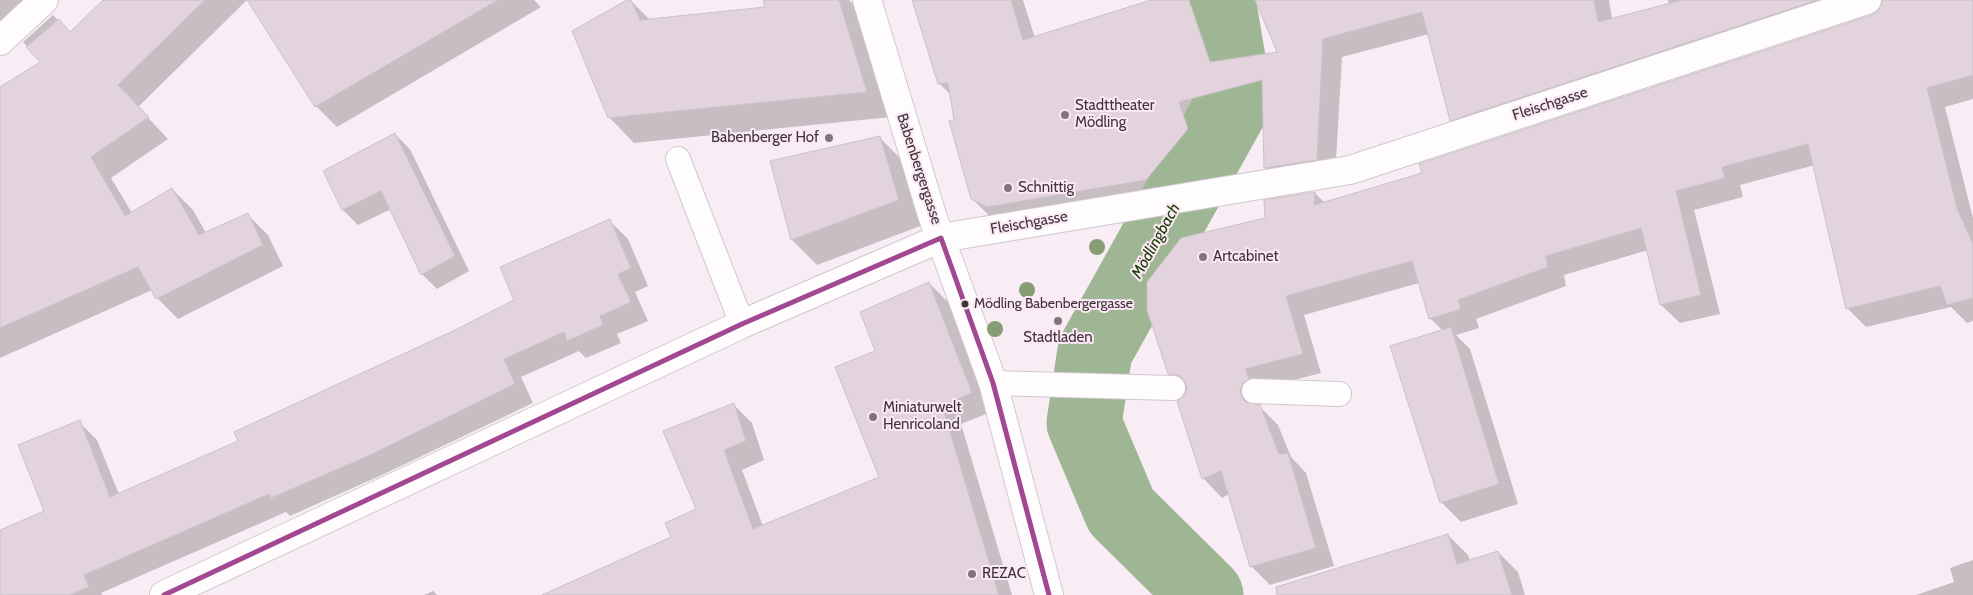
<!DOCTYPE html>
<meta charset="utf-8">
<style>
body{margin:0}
canvas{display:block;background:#f8edf4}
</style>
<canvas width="1973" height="595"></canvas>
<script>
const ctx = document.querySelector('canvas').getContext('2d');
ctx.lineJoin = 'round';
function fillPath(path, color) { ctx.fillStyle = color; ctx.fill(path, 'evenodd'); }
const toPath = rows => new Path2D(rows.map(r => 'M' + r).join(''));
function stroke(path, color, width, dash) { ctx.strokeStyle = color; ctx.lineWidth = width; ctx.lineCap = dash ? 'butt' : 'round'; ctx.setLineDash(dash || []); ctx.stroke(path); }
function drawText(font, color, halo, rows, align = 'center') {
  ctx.font = font + ' Cabin,sans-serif'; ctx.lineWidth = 4; ctx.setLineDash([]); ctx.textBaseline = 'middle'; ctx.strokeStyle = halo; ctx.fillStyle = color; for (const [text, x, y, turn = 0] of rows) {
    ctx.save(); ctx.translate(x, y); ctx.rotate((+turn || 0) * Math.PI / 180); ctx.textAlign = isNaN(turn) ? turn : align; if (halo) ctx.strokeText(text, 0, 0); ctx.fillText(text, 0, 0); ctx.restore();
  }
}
const shadow = toPath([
 [0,0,38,0,0,37],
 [105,0,247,0,138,107,168,139,111,178,132,213,172,189,193,210,206,233,247,214,268,235,283,266,178,319,157,298,152,290,0,358,0,88,42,63,23,42,53,15,71,33],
 [290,0,534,0,541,7,337,127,316,106,260,18],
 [630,0,650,20,767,8,765,0,849,0,859,10,891,117,634,143,609,117],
 [914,0,1023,0,1035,38,1156,0,1195,0,1204,10,1221,62,1279,53,1256,0,1609,0,1612,19,1669,5,1668,0,1973,0,1973,99,1945,107,1973,218,1973,321,1967,323,1951,307,1866,327,1847,308,1815,165,1740,185,1743,197,1694,210,1720,314,1680,323,1661,305,1648,250,1564,275,1566,286,1476,319,1479,328,1456,335,1470,349,1518,504,1461,522,1441,502,1443,331,1430,318,1419,283,1304,315,1321,373,1263,388,1260,407,1278,425,1291,457,1306,473,1334,566,1270,585,1251,566,1229,494,1222,498,1204,479,1178,401,1186,395,1187,391,1169,373,1266,219,1315,193,1325,203,1389,185,1872,16,1879,12,1884,3,1470,139,1451,120,1429,34,1342,57,1335,178,1284,187,1265,168,1264,103,1197,120,1206,148,1165,199,992,218,972,199,951,95,940,84],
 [395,134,410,149,469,271,437,289,422,274,391,209,358,225,343,210,324,171],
 [880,138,905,163,923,225,817,265,792,240,771,162],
 [610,221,628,239,648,286,635,292,648,321,617,334,621,343,586,358,579,351,521,377,533,403,384,474,290,516,286,512,101,593,102,595,0,595,0,531,46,512,79,422,97,440,119,494,240,441,516,300],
 [929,283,948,302,991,412,961,424,1012,595,592,595,673,537,697,510,733,404,752,423,764,460,742,470,763,526,880,478,877,351],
 [1448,535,1468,555,1470,561,1498,552,1518,572,1525,595,1340,595],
 [1973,560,1973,595,1916,595,1954,582,1950,568],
 [433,591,437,595,424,595]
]);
const river = toPath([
 [1206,595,1121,511,1084,423,1095,351,1235,100,1218,0]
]);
const building = toPath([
 [103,0,205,0,118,85,149,117,91,157,125,216,172,188,199,235,248,213,263,245,156,299,138,267,0,328,0,87,40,62,26,47,59,19,70,32,103,0],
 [247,0,498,0,315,107,247,0],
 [627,0,631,0,640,20,765,7,763,0,839,0,867,92,608,118,572,31,627,0],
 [912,0,1011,0,1023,40,1151,0,1189,0,1210,62,1277,52,1255,0,1594,0,1598,22,1682,0,1817,0,1450,121,1422,12,1323,39,1317,160,1264,168,1262,80,1179,102,1188,129,1146,180,987,207,971,199,949,121,954,120,948,83,938,84,912,0],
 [1882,0,1973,0,1973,75,1927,88,1957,208,1973,244,1973,298,1947,305,1940,286,1846,309,1808,144,1722,167,1725,178,1676,191,1701,295,1660,305,1641,228,1546,256,1548,267,1458,300,1461,309,1429,319,1412,261,1286,296,1303,354,1245,369,1249,378,1243,383,1240,391,1242,398,1246,402,1260,405,1279,454,1288,453,1316,548,1250,567,1221,471,1202,479,1177,401,1185,395,1187,388,1185,382,1180,376,1168,374,1147,310,1147,282,1181,238,1265,218,1264,200,1315,192,1314,205,1422,173,1419,164,1872,15,1879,10,1882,0],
 [395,133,455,256,421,275,381,191,342,210,323,171,395,133],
 [880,136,899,200,791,240,770,161,880,136],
 [610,219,631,268,618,274,631,302,600,316,603,325,567,341,564,332,504,359,515,384,366,457,271,498,269,494,84,575,89,587,70,595,0,595,0,530,44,511,18,445,80,420,110,497,238,441,234,432,453,331,514,300,500,267,610,219],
 [929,282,972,393,942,405,999,595,542,595,671,537,665,523,696,509,663,431,734,403,746,441,724,450,753,529,879,477,835,367,875,351,860,312,929,282],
 [1451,327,1499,484,1440,503,1390,346,1451,327],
 [1448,534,1457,564,1498,551,1512,595,1277,595,1276,587,1448,534]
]);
const lane = toPath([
 [678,159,742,324],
 [993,383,1173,388],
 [1254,391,1339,394]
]);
const street = toPath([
 [867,0,932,215,993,383,1049,595],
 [0,41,44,0],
 [164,595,742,324,941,238,1350,170,1867,0]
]);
const bus1 = toPath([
 [164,595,742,324,941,238,993,383,1049,595]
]);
const trees = [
 [1097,247],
 [1027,290],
 [995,329]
];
const markers = [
 [1065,115,5,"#7f757b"],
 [829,138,5,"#7f757b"],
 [1008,188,5,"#7f757b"],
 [1203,257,5,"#7f757b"],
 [965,304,4.5,"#3e353a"],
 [1058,321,5,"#7f757b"],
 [873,417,5,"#7f757b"],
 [972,574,5,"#7f757b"]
];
const busNames = [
 ["Mödling Babenbergergasse",974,304]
];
const streetNames = [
 ["Fleischgasse",1550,104,-18],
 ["Babenbergergasse",919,169,72],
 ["Fleischgasse",1029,223,-10]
];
const poiNames = [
 ["Stadttheater",1075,106],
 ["Mödling",1075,123],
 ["Babenberger Hof",819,138,"right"],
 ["Schnittig",1018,188],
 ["Artcabinet",1213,257],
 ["Stadtladen",1058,338,"center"],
 ["Miniaturwelt",883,408],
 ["Henricoland",883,425],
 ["REZAC",982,574]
];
const waterNames = [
 ["Mödlingbach",1156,241,-61]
];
fillPath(shadow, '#0003');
stroke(river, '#9eb693', 75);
fillPath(building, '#e2d3dd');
stroke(building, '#cac2c7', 1);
stroke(lane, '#d1c8ce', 26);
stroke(street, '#d1c8ce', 30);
stroke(lane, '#fefcfd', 24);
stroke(street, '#fefcfd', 28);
stroke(bus1, '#a24893', 5);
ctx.fillStyle = '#869c74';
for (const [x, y] of trees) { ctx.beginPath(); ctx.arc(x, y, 8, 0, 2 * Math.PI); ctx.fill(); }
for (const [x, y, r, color] of markers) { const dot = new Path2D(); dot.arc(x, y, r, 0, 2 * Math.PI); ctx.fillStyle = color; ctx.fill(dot); stroke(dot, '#fde8f5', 2); }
drawText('14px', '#3e353a', '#fde8f5', busNames, 'left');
drawText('15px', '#3e353a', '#fde8f5', streetNames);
drawText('15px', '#3e353a', '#fde8f5', poiNames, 'left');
drawText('italic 16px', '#133900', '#fde8f5', waterNames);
</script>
